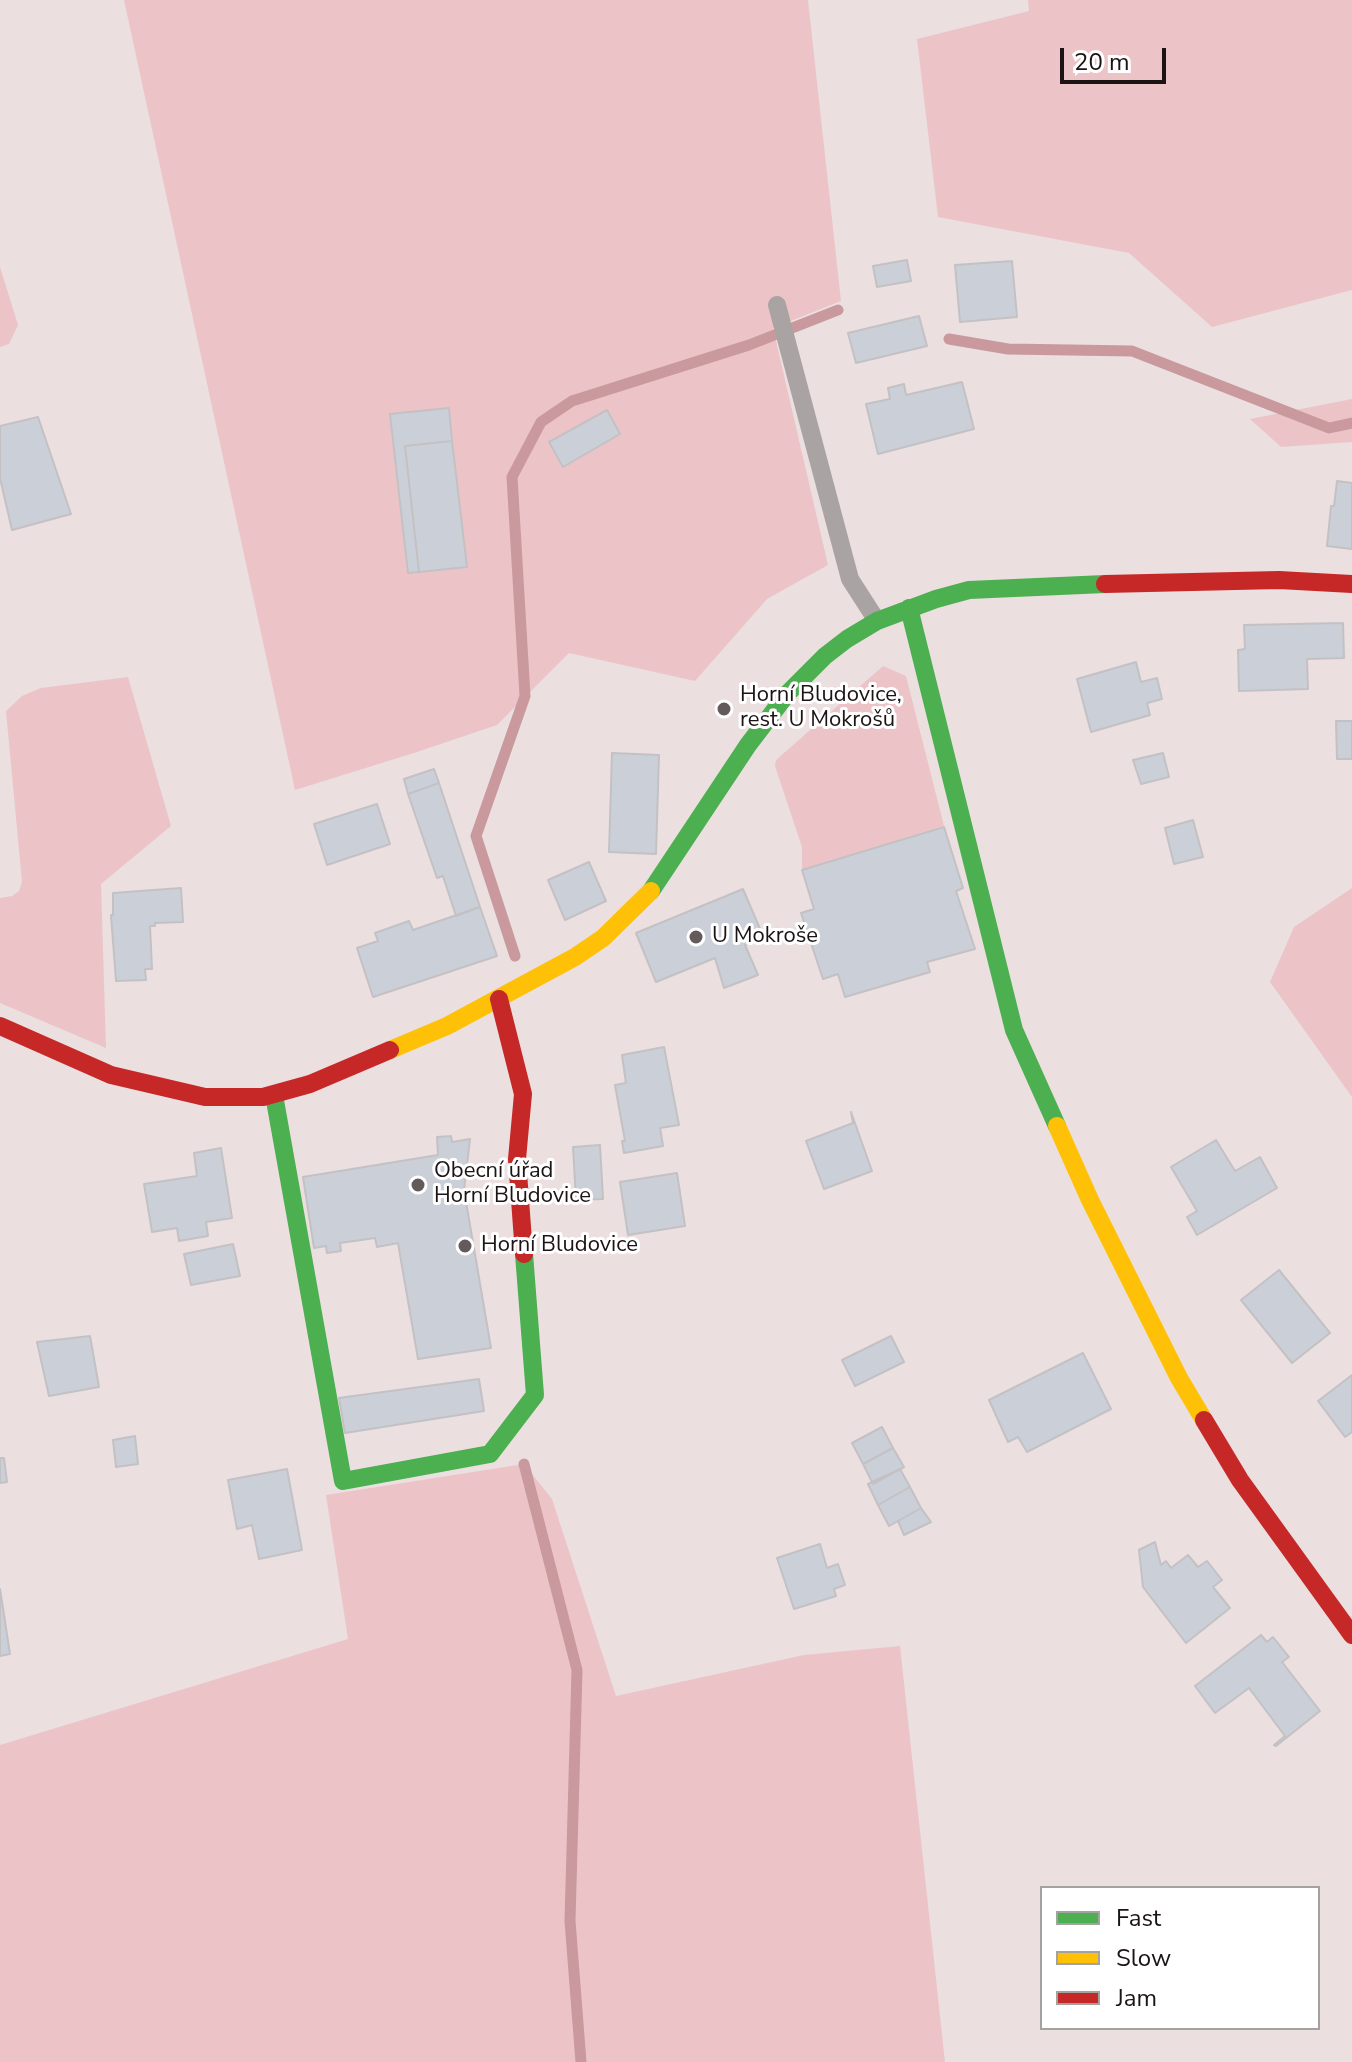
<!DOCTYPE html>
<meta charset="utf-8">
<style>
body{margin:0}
#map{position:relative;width:1352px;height:2062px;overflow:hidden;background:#ebdfe0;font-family:"Nunito Sans",sans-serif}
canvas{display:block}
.legend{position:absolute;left:1040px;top:1886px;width:280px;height:144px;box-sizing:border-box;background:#fff;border:2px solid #a4a1a1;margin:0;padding:10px 14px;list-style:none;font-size:24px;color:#1b1314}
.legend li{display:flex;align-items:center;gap:16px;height:40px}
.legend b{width:40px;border:2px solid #a4a1a1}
.scale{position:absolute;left:1060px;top:48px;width:106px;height:36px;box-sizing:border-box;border:4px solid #1b1314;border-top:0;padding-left:10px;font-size:24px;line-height:28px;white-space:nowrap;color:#1b1314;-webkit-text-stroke:6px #fff;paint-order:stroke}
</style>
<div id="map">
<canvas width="1352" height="2062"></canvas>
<ul class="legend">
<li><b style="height:10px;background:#4caf50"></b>Fast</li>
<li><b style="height:10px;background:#ffc107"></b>Slow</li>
<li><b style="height:10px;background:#c62828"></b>Jam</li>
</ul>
<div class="scale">20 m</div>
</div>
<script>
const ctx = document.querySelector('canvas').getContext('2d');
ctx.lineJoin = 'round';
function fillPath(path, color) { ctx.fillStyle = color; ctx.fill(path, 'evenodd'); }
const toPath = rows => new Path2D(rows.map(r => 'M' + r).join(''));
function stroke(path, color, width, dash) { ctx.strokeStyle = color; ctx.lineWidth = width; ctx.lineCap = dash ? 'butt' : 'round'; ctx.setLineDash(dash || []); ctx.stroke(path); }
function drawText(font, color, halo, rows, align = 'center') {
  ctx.font = font + ' "Nunito Sans",sans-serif'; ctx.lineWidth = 6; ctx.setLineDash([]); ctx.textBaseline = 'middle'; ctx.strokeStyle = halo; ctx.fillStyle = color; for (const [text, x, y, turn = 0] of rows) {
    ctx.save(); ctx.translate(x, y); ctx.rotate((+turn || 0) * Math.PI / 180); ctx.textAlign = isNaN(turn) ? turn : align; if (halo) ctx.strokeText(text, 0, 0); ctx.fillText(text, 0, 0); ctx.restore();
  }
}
const green = toPath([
 [124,0,808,0,841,301,773,328,828,565,767,599,695,681,569,653,497,725,414,753,295,790],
 [1028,0,1352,0,1352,290,1212,327,1129,253,938,217,917,39,1029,11],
 [0,267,18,325,9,344,0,347],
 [1352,399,1352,442,1281,447,1250,419],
 [883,666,906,676,944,826,802,870,802,847,775,766,776,760],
 [128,677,171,826,101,884,106,1048,0,1003,0,898,12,896,19,891,22,882,6,711,22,696,41,688],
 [1352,888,1352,1097,1270,982,1294,927],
 [524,1464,552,1499,616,1696,804,1655,900,1646,945,2062,0,2062,0,1745,348,1639,326,1495]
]);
const stream = toPath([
 [949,339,1008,349,1132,351,1329,428,1352,423],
 [515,956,476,836,525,696,512,477,541,422,572,401,749,345,838,310],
 [524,1464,577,1670,570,1921,581,2062]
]);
const building = toPath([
 [907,260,911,281,877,287,873,266,907,260],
 [1012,261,1017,317,960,322,955,265,1012,261],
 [919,316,927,346,856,363,848,333,919,316],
 [962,382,974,429,878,454,866,404,890,399,888,388,904,384,906,395,962,382],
 [449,408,452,441,405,446,419,572,408,573,390,414,449,408],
 [607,410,620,434,563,467,549,442,607,410],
 [38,417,71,514,12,530,0,478,0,426,38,417],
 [452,441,467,567,419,572,405,446,452,441],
 [1337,481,1352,483,1352,549,1327,546,1331,506,1334,506,1337,481],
 [1343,623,1344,658,1307,659,1308,689,1239,691,1238,650,1245,649,1244,625,1343,623],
 [1136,662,1141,682,1157,678,1162,699,1147,703,1150,715,1091,732,1077,679,1136,662],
 [1336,721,1352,721,1352,759,1337,759,1336,721],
 [612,753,659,755,656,854,609,852,612,753],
 [1163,753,1169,777,1141,784,1133,760,1163,753],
 [434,769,439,783,408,794,404,779,434,769],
 [439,783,480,907,456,916,443,876,437,878,408,794,439,783],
 [377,804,390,844,327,865,314,824,377,804],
 [1193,820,1203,857,1174,864,1165,828,1193,820],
 [944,827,963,888,956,891,975,949,927,962,930,972,845,997,838,974,823,979,801,913,814,909,802,870,944,827],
 [589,862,606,901,565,920,548,880,589,862],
 [181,888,183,922,155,923,155,926,150,926,152,969,145,969,146,980,116,981,111,915,113,915,113,893,181,888],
 [743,889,764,938,745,945,758,975,724,988,715,958,656,982,636,933,743,889],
 [480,907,497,956,373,997,357,948,378,941,375,933,409,921,413,930,480,907],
 [664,1047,679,1125,660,1128,663,1146,624,1153,622,1141,625,1141,615,1085,626,1083,622,1055,664,1047],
 [851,1112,872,1171,824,1189,806,1141,853,1123,851,1112],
 [451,1136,452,1142,470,1139,464,1190,491,1348,418,1359,398,1243,377,1247,375,1238,340,1243,341,1251,327,1253,326,1246,314,1248,303,1177,438,1155,437,1137,451,1136],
 [1216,1140,1235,1171,1260,1157,1277,1188,1197,1235,1187,1217,1197,1211,1171,1167,1216,1140],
 [600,1145,603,1199,576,1200,573,1147,600,1145],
 [221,1148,232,1218,206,1222,208,1236,179,1241,177,1228,152,1232,144,1184,197,1176,194,1153,221,1148],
 [677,1173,685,1226,628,1235,620,1182,677,1173],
 [233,1244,240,1276,191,1285,184,1254,233,1244],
 [1279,1270,1330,1333,1292,1363,1241,1300,1279,1270],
 [90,1336,99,1387,49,1396,37,1342,90,1336],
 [891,1336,904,1362,855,1386,842,1360,891,1336],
 [1083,1353,1111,1409,1027,1452,1018,1437,1008,1442,989,1400,1083,1353],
 [1352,1375,1352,1432,1345,1437,1318,1401,1352,1375],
 [479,1379,484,1411,345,1433,339,1398,479,1379],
 [882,1427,893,1448,863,1464,852,1443,882,1427],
 [135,1436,138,1464,116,1467,113,1440,135,1436],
 [893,1448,904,1467,873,1484,863,1464,893,1448],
 [0,1458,4,1458,7,1482,0,1483,0,1458],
 [287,1469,302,1550,259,1559,252,1525,237,1529,228,1480,287,1469],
 [900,1469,910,1487,878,1505,868,1484,900,1469],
 [910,1487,921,1508,889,1526,878,1505,910,1487],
 [921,1508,931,1522,904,1535,898,1521,921,1508],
 [1155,1542,1161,1565,1166,1561,1171,1568,1188,1555,1198,1567,1207,1561,1222,1580,1213,1587,1230,1608,1186,1643,1143,1587,1139,1550,1155,1542],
 [820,1544,827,1568,838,1564,845,1585,834,1589,836,1596,794,1609,777,1558,820,1544],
 [0,1589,10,1654,0,1656,0,1589],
 [1261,1635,1267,1642,1273,1637,1289,1657,1282,1662,1320,1711,1276,1746,1274,1745,1285,1736,1249,1688,1215,1713,1195,1686,1261,1635]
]);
const lane = toPath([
 [777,305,850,579,877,621]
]);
const fast = toPath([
 [909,608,1014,1030,1057,1126],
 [651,891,748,745,787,694,825,656,847,639,877,621,936,599,969,590,1105,584],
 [274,1095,343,1481,490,1454,535,1395,524,1254]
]);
const slow = toPath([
 [390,1050,447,1026,575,957,603,938,651,891],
 [1057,1126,1090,1200,1179,1378,1204,1420]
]);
const jam = toPath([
 [1105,584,1279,580,1352,584],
 [499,999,523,1094,517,1159,524,1254],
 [0,1026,111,1075,205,1097,263,1097,310,1084,390,1050],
 [1204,1420,1240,1480,1352,1635]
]);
const markers = [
 [724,709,8,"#645a5b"],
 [696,937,8,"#645a5b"],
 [418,1185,8,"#645a5b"],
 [465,1246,8,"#645a5b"]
];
const poiNames = [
 ["Horní Bludovice,",740,696],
 ["rest. U Mokrošů",740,721],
 ["U Mokroše",712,937],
 ["Obecní úřad",434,1172],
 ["Horní Bludovice",434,1197],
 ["Horní Bludovice",481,1246]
];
fillPath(green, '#ecc4c8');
stroke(stream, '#c9999e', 11);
fillPath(building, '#cbd0d8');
stroke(building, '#c3c1c4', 2);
stroke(lane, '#a9a3a4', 18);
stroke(fast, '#4caf50', 18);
stroke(slow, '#ffc107', 18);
stroke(jam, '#c62828', 18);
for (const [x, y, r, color] of markers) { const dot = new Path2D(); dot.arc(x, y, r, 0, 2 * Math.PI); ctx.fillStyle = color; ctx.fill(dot); stroke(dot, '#fff', 3); }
drawText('22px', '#1b1314', '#fff', poiNames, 'left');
</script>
